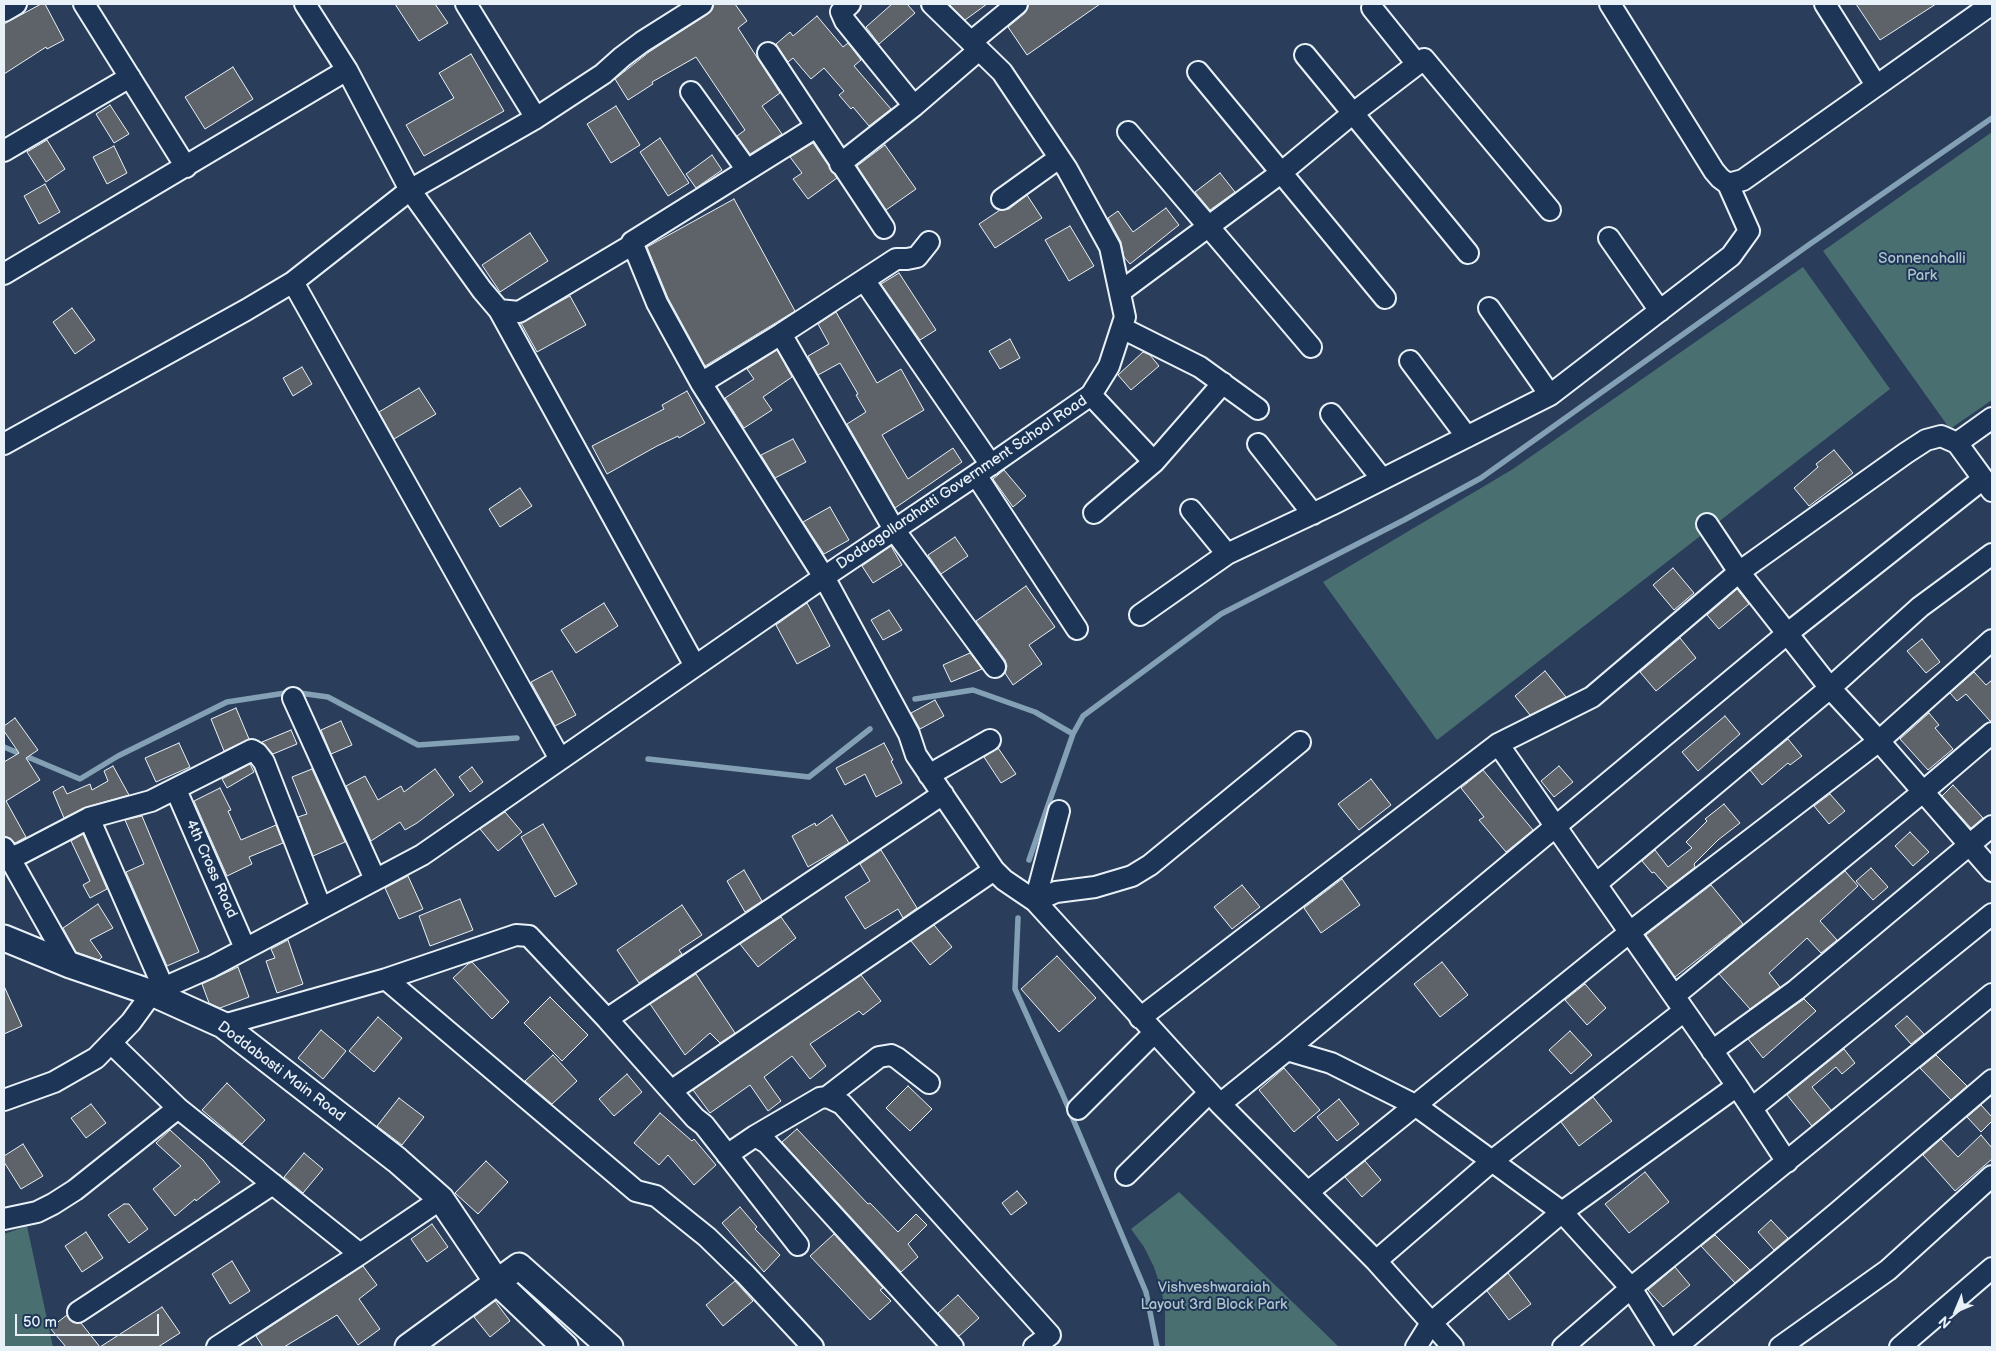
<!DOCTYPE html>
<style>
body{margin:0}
#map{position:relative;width:1996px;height:1351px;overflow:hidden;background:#2a3e5b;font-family:"Balsamiq Sans",sans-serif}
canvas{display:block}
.frame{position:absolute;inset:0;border:5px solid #e8f1f8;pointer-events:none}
.north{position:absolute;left:1931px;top:1286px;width:50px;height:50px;-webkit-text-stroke:4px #1d3557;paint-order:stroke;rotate:225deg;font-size:14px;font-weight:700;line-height:20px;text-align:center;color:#e8f1f8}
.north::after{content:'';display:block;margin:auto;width:18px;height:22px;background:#e8f1f8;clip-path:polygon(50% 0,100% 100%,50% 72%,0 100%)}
.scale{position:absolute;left:15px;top:1314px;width:144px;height:22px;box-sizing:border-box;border:2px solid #e8f1f8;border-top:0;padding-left:6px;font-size:15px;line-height:18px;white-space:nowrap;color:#e8f1f8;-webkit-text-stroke:4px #1d3557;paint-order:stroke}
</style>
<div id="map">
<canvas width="1996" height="1351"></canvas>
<div class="frame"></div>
<div class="north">N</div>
<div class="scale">50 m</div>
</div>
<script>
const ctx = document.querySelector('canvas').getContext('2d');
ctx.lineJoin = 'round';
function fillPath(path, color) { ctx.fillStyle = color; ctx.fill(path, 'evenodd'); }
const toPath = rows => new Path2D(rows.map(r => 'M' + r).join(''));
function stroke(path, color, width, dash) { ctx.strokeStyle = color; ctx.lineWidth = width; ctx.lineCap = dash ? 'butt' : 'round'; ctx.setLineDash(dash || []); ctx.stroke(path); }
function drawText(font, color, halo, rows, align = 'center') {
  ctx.font = font + ' "Balsamiq Sans",sans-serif'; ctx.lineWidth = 4; ctx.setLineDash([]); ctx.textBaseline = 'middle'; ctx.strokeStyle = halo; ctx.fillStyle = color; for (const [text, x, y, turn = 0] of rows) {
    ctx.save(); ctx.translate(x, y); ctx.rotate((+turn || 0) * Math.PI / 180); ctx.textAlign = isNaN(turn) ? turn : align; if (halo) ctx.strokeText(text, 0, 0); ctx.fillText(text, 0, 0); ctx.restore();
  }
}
const green = toPath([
 [1992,132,1992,400,1950,429,1823,251],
 [1803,267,1890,389,1437,740,1323,582,1513,469],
 [1179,1192,1339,1347,1165,1347,1165,1310,1161,1288,1154,1267,1144,1247,1131,1229],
 [27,1226,53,1347,4,1347,4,1234]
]);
const stream = toPath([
 [915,699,973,690,1035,712,1073,734],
 [4,747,80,779,118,756,227,702,292,692,328,697,418,745,517,738],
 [648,759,809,777,870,729],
 [1029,860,1073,734,1083,716,1221,614,1404,520,1481,478,1810,244,1992,118],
 [1018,918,1015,989,1062,1093,1146,1292,1157,1347]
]);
const building = toPath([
 [41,4,45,4,64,40,47,49,46,47,4,74,4,24,41,4],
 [395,4,435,4,448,23,419,41,395,4],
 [714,4,735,4,747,21,738,28,780,93,762,106,782,134,750,154,737,136,745,130,696,57,652,82,653,84,628,100,615,79,649,52,708,14,712,10,714,4],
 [892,4,907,4,915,13,879,44,866,27,892,4],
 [949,4,987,4,965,20,949,4],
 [1029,4,1100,4,1027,55,1008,27,1025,13,1029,4],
 [1856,4,1936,4,1880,40,1856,4],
 [817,16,843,47,848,43,861,60,854,66,891,109,869,126,853,107,851,109,839,95,844,91,824,68,811,79,793,58,788,62,776,44,790,32,793,36,817,16],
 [471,54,504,111,424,156,406,125,454,98,439,73,471,54],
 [233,67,253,99,205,129,185,97,233,67],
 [110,105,129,134,114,143,96,114,110,105],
 [616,106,640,145,611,163,587,124,616,106],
 [660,138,689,183,668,196,640,152,660,138],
 [47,140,65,169,46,182,27,152,47,140],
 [813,143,837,178,808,199,793,179,802,173,790,157,813,143],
 [885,145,916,189,886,210,857,166,885,145],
 [114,146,127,173,107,184,93,157,114,146],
 [712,155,722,170,696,188,686,174,712,155],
 [1220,173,1235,192,1210,210,1195,192,1220,173],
 [45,184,60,212,39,224,24,196,45,184],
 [1027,195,1042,218,995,248,979,224,1000,210,1009,209,1027,195],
 [734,199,795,311,705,366,668,298,647,247,734,199],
 [1166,208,1179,225,1130,264,1124,257,1121,242,1108,218,1118,211,1133,232,1166,208],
 [1070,226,1094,266,1069,281,1045,240,1070,226],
 [530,233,548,261,500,292,482,265,530,233],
 [899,273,936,330,920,340,881,284,899,273],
 [570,296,586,325,537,352,521,323,570,296],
 [72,308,95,340,75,354,53,322,72,308],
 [836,312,877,383,901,369,924,410,882,435,908,479,953,448,962,462,895,508,847,424,866,412,856,395,858,394,840,363,818,375,808,356,829,344,818,324,836,312],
 [1010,339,1020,358,1000,369,989,351,1010,339],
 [777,350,792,377,763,397,772,410,744,428,725,398,754,379,747,369,777,350],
 [1143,352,1150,355,1159,366,1131,390,1118,375,1143,352],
 [302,367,312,384,293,396,283,378,302,367],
 [419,388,436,414,394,439,379,412,419,388],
 [687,391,705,423,679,438,678,436,657,446,607,474,592,446,664,409,662,405,687,391],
 [793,439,806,462,775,478,761,455,793,439],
 [1834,450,1853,473,1809,506,1794,488,1818,467,1816,464,1834,450],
 [1004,470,1026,496,1013,507,993,479,1004,470],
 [520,488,532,506,500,527,489,509,520,488],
 [830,507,849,540,824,554,803,522,830,507],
 [955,537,968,556,941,574,928,555,955,537],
 [891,546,902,565,873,583,862,566,891,546],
 [1673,568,1694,593,1674,610,1653,585,1673,568],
 [1026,586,1055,627,1029,645,1042,664,1013,685,1005,673,1007,666,1005,660,976,621,1026,586],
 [1737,589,1749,604,1719,629,1707,615,1737,589],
 [604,603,618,626,576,653,561,630,604,603],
 [807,603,830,646,797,664,776,625,807,603],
 [889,610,902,630,883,640,871,620,889,610],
 [1680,638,1696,658,1656,691,1640,672,1680,638],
 [1922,639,1940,662,1926,673,1907,651,1922,639],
 [970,653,982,669,951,682,943,665,970,653],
 [552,671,576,715,555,726,531,682,552,671],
 [1545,671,1566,697,1530,715,1515,696,1545,671],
 [1974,672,1986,685,1992,680,1992,721,1990,721,1966,694,1957,701,1950,693,1974,672],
 [935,700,944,716,920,729,911,713,935,700],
 [236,708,249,739,224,751,211,719,236,708],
 [1929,713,1939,725,1935,728,1953,749,1928,770,1900,739,1929,713],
 [1725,716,1740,734,1698,771,1682,752,1725,716],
 [15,718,38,750,26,758,40,780,6,801,26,837,15,843,10,838,4,836,4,762,19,753,4,731,4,726,15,718],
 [341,721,352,745,331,754,321,730,341,721],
 [291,730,297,744,273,754,262,742,291,730],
 [1788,739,1802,756,1790,765,1788,763,1762,785,1750,770,1788,739],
 [179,743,190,767,156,782,145,758,179,743],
 [884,743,893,760,891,761,902,783,876,797,865,774,845,785,836,768,884,743],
 [998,748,1016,774,1001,783,984,757,998,748],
 [250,764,254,772,227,788,222,779,250,764],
 [113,766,129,795,86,807,64,818,53,792,63,786,67,794,90,784,92,790,108,781,104,771,113,766],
 [1559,766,1573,782,1554,797,1541,781,1559,766],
 [472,767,483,782,470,792,459,777,472,767],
 [312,769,345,842,313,856,298,817,307,814,292,777,312,769],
 [435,769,454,795,417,823,405,830,400,822,371,841,346,786,365,776,378,800,401,786,404,792,435,769],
 [1483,770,1533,830,1506,852,1479,820,1484,817,1461,788,1483,770],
 [1371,779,1391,805,1359,830,1338,804,1371,779],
 [1953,785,1983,818,1971,828,1942,796,1953,785],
 [220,788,231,810,228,811,241,840,276,825,283,843,249,857,252,864,227,876,194,801,220,788],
 [1830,794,1845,811,1829,824,1814,806,1830,794],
 [1724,804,1740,823,1718,840,1694,864,1695,867,1668,888,1654,872,1652,873,1642,861,1655,850,1668,867,1692,848,1686,842,1707,821,1705,819,1724,804],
 [505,812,522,832,498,851,480,829,505,812],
 [832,815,849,843,808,867,792,836,815,823,816,826,832,815],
 [142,816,199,952,167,966,126,872,144,864,125,820,142,816],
 [543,824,577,884,555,897,521,837,543,824],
 [1910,832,1929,852,1913,866,1895,846,1910,832],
 [83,834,107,889,90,898,83,885,90,881,71,841,83,834],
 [881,850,917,908,903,918,898,909,865,929,845,897,870,881,860,864,881,850],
 [1871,868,1888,887,1873,900,1856,881,1871,868],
 [744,870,762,901,745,912,727,881,744,870],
 [1845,871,1858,886,1820,921,1837,940,1821,953,1807,938,1769,973,1780,987,1750,1009,1719,974,1845,871],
 [408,876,423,909,399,919,385,888,408,876],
 [1342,879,1360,905,1321,933,1304,908,1342,879],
 [1242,885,1260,907,1232,929,1214,907,1242,885],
 [1711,885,1743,924,1675,977,1646,935,1711,885],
 [460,899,473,930,430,946,419,916,460,899],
 [98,904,113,928,90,940,102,957,99,960,76,952,63,928,98,904],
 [682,905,702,935,679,950,682,954,639,983,617,950,682,905],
 [781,917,796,938,758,967,740,944,781,917],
 [934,925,952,947,930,965,911,941,934,925],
 [288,940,303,984,277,993,266,961,275,958,271,949,288,940],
 [1057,956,1096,998,1059,1032,1021,989,1057,956],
 [472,962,509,1002,492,1019,453,978,468,964,472,962],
 [1442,962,1468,995,1440,1017,1414,984,1442,962],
 [238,967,249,997,220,1008,209,1003,202,984,238,967],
 [696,974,735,1033,720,1043,710,1033,685,1055,650,1004,696,974],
 [861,975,881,1001,863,1015,859,1011,810,1044,826,1066,810,1079,792,1056,764,1077,781,1101,768,1111,750,1085,710,1113,693,1090,861,975],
 [1585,984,1606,1008,1587,1025,1565,1000,1585,984],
 [4,986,22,1026,4,1034,4,986],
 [550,997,588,1035,562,1061,524,1023,550,997],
 [1804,999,1816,1011,1763,1058,1748,1039,1804,999],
 [1907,1016,1924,1034,1911,1044,1895,1026,1907,1016],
 [378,1017,402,1038,374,1072,349,1051,378,1017],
 [321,1030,346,1051,323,1079,298,1058,321,1030],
 [1570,1031,1592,1055,1571,1074,1549,1050,1570,1031],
 [1844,1049,1855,1063,1842,1074,1836,1067,1812,1087,1831,1110,1812,1126,1787,1095,1844,1049],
 [553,1055,577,1081,552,1104,525,1081,553,1055],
 [1936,1055,1967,1086,1951,1100,1920,1068,1936,1055],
 [1284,1068,1320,1110,1294,1132,1259,1090,1284,1068],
 [627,1074,642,1092,614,1116,599,1099,627,1074],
 [227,1083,265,1120,242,1144,202,1110,227,1083],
 [908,1086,932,1109,910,1131,886,1108,908,1086],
 [1593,1097,1612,1121,1579,1146,1561,1122,1593,1097],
 [399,1098,424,1117,402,1145,377,1126,399,1098],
 [1339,1099,1359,1124,1337,1141,1317,1117,1339,1099],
 [91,1104,106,1123,86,1138,71,1118,91,1104],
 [1981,1105,1992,1117,1992,1121,1981,1132,1967,1117,1981,1105],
 [660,1113,692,1141,694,1139,716,1165,694,1185,668,1155,659,1165,634,1143,660,1113],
 [797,1129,868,1204,870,1203,898,1232,916,1214,927,1225,908,1244,918,1257,901,1272,782,1142,797,1129],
 [170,1130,203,1160,220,1182,196,1201,195,1199,175,1216,153,1189,181,1166,156,1143,170,1130],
 [1981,1135,1992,1148,1992,1159,1955,1191,1923,1155,1941,1139,1958,1157,1981,1135],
 [23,1144,43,1176,21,1189,4,1162,4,1156,23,1144],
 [304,1153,323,1169,303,1193,284,1177,304,1153],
 [486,1161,508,1182,478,1214,455,1193,486,1161],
 [1365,1161,1381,1180,1362,1197,1345,1177,1365,1161],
 [1645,1172,1669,1202,1629,1233,1605,1204,1645,1172],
 [1017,1191,1027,1203,1011,1215,1002,1203,1017,1191],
 [124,1204,129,1204,148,1229,129,1243,108,1215,124,1204],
 [740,1207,757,1227,755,1229,780,1255,764,1272,722,1223,740,1207],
 [1771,1220,1788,1238,1774,1250,1758,1232,1771,1220],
 [432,1224,448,1247,427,1262,411,1239,432,1224],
 [86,1232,103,1258,82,1272,65,1246,86,1232],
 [834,1234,883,1288,880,1290,891,1301,870,1320,810,1256,834,1234],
 [1715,1235,1750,1270,1735,1283,1701,1246,1715,1235],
 [232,1261,250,1291,230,1304,212,1274,232,1261],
 [363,1266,377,1285,359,1299,380,1329,358,1345,337,1315,284,1347,263,1347,256,1336,363,1266],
 [1675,1267,1690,1285,1663,1307,1648,1290,1675,1267],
 [1508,1273,1531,1304,1509,1320,1487,1291,1508,1273],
 [735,1281,753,1301,723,1326,706,1305,735,1281],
 [958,1295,979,1318,959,1336,938,1313,958,1295],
 [495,1301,510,1321,490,1337,474,1317,495,1301],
 [162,1307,180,1333,158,1347,66,1347,50,1328,67,1315,72,1322,81,1323,100,1347,162,1307]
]);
const minor = toPath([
 [84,4,186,167],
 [305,4,347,70,410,190,482,290,499,310,519,312,630,246,632,242,657,303,701,383,824,577,909,734,916,755,994,870,1004,880,1035,901,1220,1104,1287,1050,1788,633,1983,479],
 [466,4,536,118],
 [850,4,841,12,845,21,914,106,979,50],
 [1610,4,1714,171,1720,178,1728,184,1743,180,1992,4],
 [1825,4,1876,85],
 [1372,8,1417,64],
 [4,11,16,4],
 [971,42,1017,4],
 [768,53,884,228],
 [1305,55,1468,253],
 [1198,72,1385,298],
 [691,92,747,170],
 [1128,132,1311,347],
 [4,151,130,77],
 [840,164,914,106],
 [1002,199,1059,158],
 [1609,238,1660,311],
 [632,242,816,127],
 [4,274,347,70],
 [864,280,991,465],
 [293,282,560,759],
 [1120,292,1282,172,1352,114,1424,59,1550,210],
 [1489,308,1550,395],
 [499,310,695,666],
 [1122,328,1200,367,1258,409],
 [781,334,895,531,995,667],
 [1410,361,1467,437],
 [701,383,781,334,896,259,907,259,917,257,929,242],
 [1091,395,1154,462],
 [1331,414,1382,479],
 [1957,443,1992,418],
 [4,444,246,310,293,282,410,190,536,118,603,74,622,57,642,42,702,4],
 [1258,444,1313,514],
 [976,475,1077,629],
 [1191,510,1227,554],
 [1094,513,1154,462,1223,383],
 [1707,524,1739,572,1906,453,1926,440,1941,436,1957,443,1992,491],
 [1140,615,1227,554,1331,505,1550,395,1731,256,1749,231,1728,184],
 [293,698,375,879],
 [1498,744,1737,1086,1787,1162],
 [929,775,990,740],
 [176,790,245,948],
 [89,818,164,989],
 [4,848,70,965],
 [4,860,22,853,89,818,151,801,252,750,257,753,264,762,321,908],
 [1596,884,1830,688,1920,607,1992,554],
 [1035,901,1056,892,1095,887,1132,876,1150,865,1300,742],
 [1035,901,1059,811],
 [386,979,516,935,529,936,607,1019,695,1118,704,1125,798,1245],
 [1674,996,1924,791,1992,733],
 [1140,1018,1498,744,1592,697,1739,572,1830,688,1879,741,1992,871],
 [607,1019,943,794],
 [223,1025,386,979,636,1191,656,1196,707,1237,746,1275,813,1347],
 [111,1043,178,1108,360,1254],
 [1287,1050,1331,1063,1415,1105,1562,1212,1631,1288,1668,1347],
 [1712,1051,1796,990,1992,826],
 [671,1091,994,870],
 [827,1097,879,1057,891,1055,897,1058,929,1083],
 [4,1100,54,1082,96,1058,131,1022,152,993,211,967,422,855,824,577,976,475,1091,395,1109,366,1125,317,1110,247,1067,169,1002,72,932,4],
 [1220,1104,1376,1261,1453,1347],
 [1752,1108,1992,914],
 [1078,1109,1154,1033],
 [755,1136,820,1098,827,1097,842,1104,1050,1335,1034,1347],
 [727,1155,755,1136,767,1143,953,1347],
 [1126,1175,1209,1093],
 [1308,1192,1630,932,1879,741,1992,640],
 [4,1219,37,1212,53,1204,75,1190,178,1108],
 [1376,1261,1492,1161,1684,1011],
 [78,1312,273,1184],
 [217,1347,360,1254,441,1199],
 [1416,1347,1431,1323,1562,1212,1737,1086],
 [1563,1347,1631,1288,1992,994],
 [1676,1347,1838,1212,1992,1080],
 [1780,1347,1888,1270,1992,1176],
 [1900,1347,1992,1268]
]);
const tertiary = toPath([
 [4,938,70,965,152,993,223,1025,397,1160,441,1199,497,1282,565,1347],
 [408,1347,519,1266,610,1347]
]);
const parkNames = [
 ["Sonnenahalli",1922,259],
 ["Park",1922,276],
 ["Vishveshwaraiah",1214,1288],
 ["Layout 3rd Block Park",1214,1305]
];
const streetNames = [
 ["Doddagollarahatti Government School Road",962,483,-34],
 ["4th Cross Road",211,869,66],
 ["Doddabasti Main Road",281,1072,37]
];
fillPath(green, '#4a6f71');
stroke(stream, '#83a0b4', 5.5);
fillPath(building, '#5e6269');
stroke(building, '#e8f1f8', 1);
stroke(minor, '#e8f1f8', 24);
stroke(tertiary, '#e8f1f8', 29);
stroke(minor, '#1d3557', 20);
stroke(tertiary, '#1d3557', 25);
drawText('15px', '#b1c4c9', '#1d3557', parkNames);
drawText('15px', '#e8f1f8', '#1d3557', streetNames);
</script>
